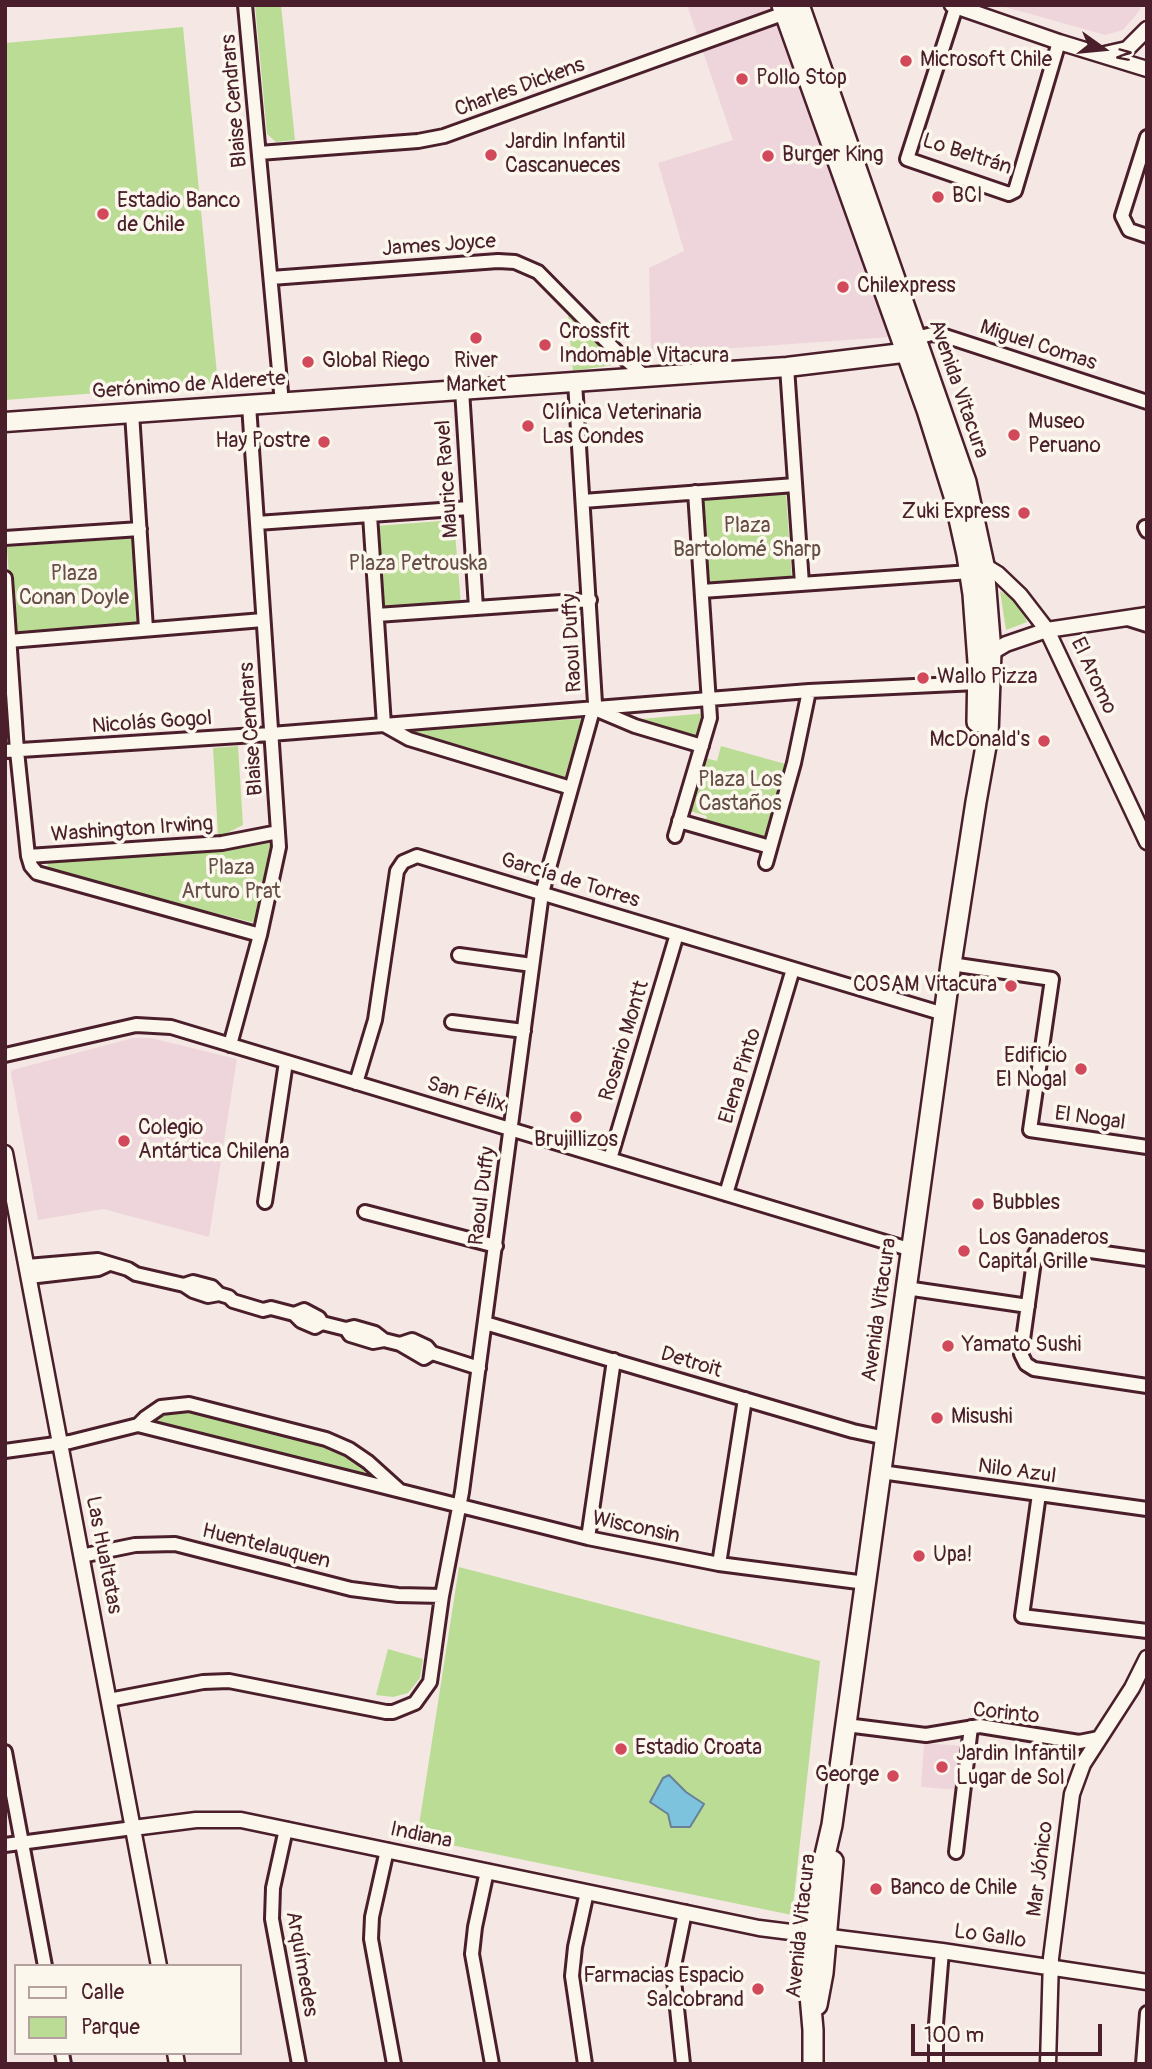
<!DOCTYPE html>
<meta charset="utf-8">
<style>
body{margin:0}
#map{position:relative;width:1152px;height:2069px;overflow:hidden;background:#f5e8e4;font-family:Pangolin,sans-serif}
canvas{display:block}
.frame{position:absolute;inset:0;border:7px solid #4a1f2b;pointer-events:none}
.legend{position:absolute;left:14px;top:1964px;width:228px;height:91px;box-sizing:border-box;background:#fbf7ec;border:2px solid #b4a19f;margin:0;padding:9px 12px;list-style:none;font-size:21px;color:#4a1f2b}
.legend li{display:flex;align-items:center;gap:14px;height:35px}
.legend b{width:35px;border:2px solid #b4a19f}
.north{position:absolute;left:1068px;top:14px;width:70px;height:70px;-webkit-text-stroke:5px #fbf7ec;paint-order:stroke;rotate:105deg;font-size:19px;font-weight:700;line-height:28px;text-align:center;color:#4a1f2b}
.north::after{content:'';display:block;margin:auto;width:24px;height:32px;background:#4a1f2b;clip-path:polygon(50% 0,100% 100%,50% 72%,0 100%)}
.scale{position:absolute;left:911px;top:2024px;width:191px;height:32px;box-sizing:border-box;border:4px solid #4a1f2b;border-top:0;padding-left:9px;font-size:21px;line-height:24px;white-space:nowrap;color:#4a1f2b;-webkit-text-stroke:5px #fbf7ec;paint-order:stroke}
</style>
<div id="map">
<canvas width="1152" height="2069"></canvas>
<div class="frame"></div>
<ul class="legend">
<li><b style="height:9px;background:#fbf7ec"></b>Calle</li>
<li><b style="height:19px;background:#bbdc95"></b>Parque</li>
</ul>
<div class="north">N</div>
<div class="scale">100 m</div>
</div>
<script>
const ctx = document.querySelector('canvas').getContext('2d');
ctx.lineJoin = 'round';
function fillPath(path, color) { ctx.fillStyle = color; ctx.fill(path, 'evenodd'); }
const toPath = rows => new Path2D(rows.map(r => 'M' + r).join(''));
function stroke(path, color, width, dash) { ctx.strokeStyle = color; ctx.lineWidth = width; ctx.lineCap = dash ? 'butt' : 'round'; ctx.setLineDash(dash || []); ctx.stroke(path); }
function drawText(font, color, halo, rows, align = 'center') {
  ctx.font = font + ' Pangolin,sans-serif'; ctx.lineWidth = 7; ctx.setLineDash([]); ctx.textBaseline = 'middle'; ctx.strokeStyle = halo; ctx.fillStyle = color; for (const [text, x, y, turn = 0] of rows) {
    ctx.save(); ctx.translate(x, y); ctx.rotate((+turn || 0) * Math.PI / 180); ctx.textAlign = isNaN(turn) ? turn : align; if (halo) ctx.strokeText(text, 0, 0); ctx.fillText(text, 0, 0); ctx.restore();
  }
}
const built = toPath([
 [687,5,770,5,890,337,651,354,649,268,684,251,658,163,733,140],
 [998,5,1140,5,1140,10,1123,30,1105,35],
 [133,1038,151,1038,237,1059,209,1237,103,1209,38,1220,11,1073,12,1070],
 [924,1743,964,1746,960,1790,921,1787]
]);
const green = toPath([
 [255,5,281,5,295,140,276,142,267,134],
 [183,27,218,384,5,400,5,43],
 [568,315,612,358,613,365,573,371],
 [786,494,792,579,708,585,702,500],
 [454,520,461,605,383,611,376,526],
 [134,538,140,626,13,636,7,547],
 [1000,591,1012,598,1022,609,1027,622,1006,630],
 [707,713,700,737,641,719],
 [582,719,564,779,398,730],
 [238,746,243,825,225,834,218,835,213,748],
 [721,746,789,765,767,843,704,825,707,816,690,811,705,758,717,761],
 [276,834,259,924,47,871,48,859],
 [172,1410,187,1410,322,1443,361,1464,376,1481,151,1420],
 [459,1567,820,1661,792,1915,417,1838],
 [388,1649,423,1659,420,1678,408,1693,393,1697,376,1695]
]);
const water = toPath([
 [669,1775,686,1792,704,1804,690,1827,671,1827,668,1814,650,1802,663,1778,669,1775]
]);
const minor = toPath([
 [245,5,282,403],
 [956,7,907,159,1009,194,1015,191,1059,42],
 [1147,137,1122,216,1129,230,1147,236],
 [259,153,418,141,444,136,785,13],
 [271,278,498,261,515,262,538,272,617,352,646,377],
 [916,338,932,334,945,336,1147,402],
 [787,367,802,584],
 [462,390,476,608],
 [132,413,146,629],
 [583,501,795,485],
 [370,515,384,725,409,739,571,788],
 [257,523,469,508],
 [1145,527,1147,531],
 [5,538,140,529],
 [5,578,17,751,28,856,31,866,37,873,260,935],
 [702,591,970,572],
 [377,615,590,600],
 [1128,619,1147,625],
 [9,641,263,620],
 [597,710,635,726,702,746],
 [5,751,271,734,809,691,977,683],
 [679,821,770,847],
 [675,836,710,718,695,492],
 [28,856,222,843,278,832],
 [766,863,794,763,809,691],
 [459,955,532,965],
 [951,964,1052,979,1030,1130,1147,1147],
 [452,1022,524,1031],
 [230,1045,260,935,279,847,249,405],
 [5,1055,136,1025,171,1027,912,1250],
 [356,1083,375,1020,397,871,403,862,417,856,944,1014],
 [610,1159,677,934],
 [726,1194,793,969],
 [265,1202,286,1062],
 [365,1212,496,1246],
 [1147,1259,1048,1245,1040,1247,1035,1254,1021,1354,1026,1364,1034,1369,1147,1386],
 [27,1266,98,1260,128,1269,136,1274,184,1285,193,1291,208,1296,219,1294,229,1297,233,1301,263,1310,271,1308,294,1314,301,1321,315,1327,322,1323,346,1329,354,1327,375,1333,384,1340],
 [29,1277,98,1269,109,1264],
 [184,1285,193,1282,212,1287,219,1294],
 [906,1288,1028,1306],
 [294,1314,304,1310,319,1318,322,1323],
 [485,1323,853,1431,886,1438],
 [346,1329,350,1335,373,1342,384,1340,400,1344,424,1358,432,1353],
 [400,1344,412,1340,427,1347,432,1353,479,1368],
 [138,1425,145,1418,161,1407,189,1404,326,1439,349,1449,368,1462,399,1490],
 [5,1451,70,1442,138,1425,588,1538,719,1564,866,1583],
 [881,1472,1147,1509],
 [1039,1494,1022,1616,1147,1631],
 [588,1538,614,1360],
 [81,1556,135,1545,175,1544,351,1589,398,1595,442,1596],
 [719,1564,745,1399],
 [109,1700,203,1682,229,1681,386,1712,393,1712,415,1703,430,1682,442,1596,462,1492,542,893,595,703,575,382],
 [846,1725,926,1735,980,1726,1079,1742,1099,1738],
 [5,1752,45,1966],
 [286,1829,273,1888,272,1919,299,2064],
 [5,1845,133,1828],
 [387,1850,372,1917,371,1939,394,2064],
 [956,1852,971,1727],
 [487,1871,475,1927,472,1954,492,2064],
 [62,2053,64,2064],
 [585,2064,572,1976,575,1947,587,1892],
 [683,2064,673,1971,685,1912],
 [936,2064,936,2024,942,1951],
 [1143,2064,1147,2013]
]);
const tertiary = toPath([
 [952,5,1059,42,1147,69],
 [1105,54,1127,49,1147,29],
 [980,563,998,574,1020,595,1047,630,1147,842],
 [984,657,1006,644,1047,630,1147,615],
 [5,1153,159,1966],
 [133,1828,196,1820,241,1820,759,1928,942,1951,1147,1982],
 [175,2053,177,2064],
 [1048,2064,1051,1958,1072,1794,1083,1764,1132,1688,1147,1658]
]);
const secondary = toPath([
 [5,422,787,367,919,351]
]);
const primary = toPath([
 [782,5,927,410,954,496,967,555,973,594,978,662,977,722],
 [799,5,966,482,984,565,991,652,988,735,976,802,951,964,832,1825,816,1894,810,1934,808,1972,813,2030,813,2064],
 [817,2005,823,1973,833,1861]
]);
const markers = [
 [906,61,7,"#d1495b"],
 [742,79,7,"#d1495b"],
 [491,155,7,"#d1495b"],
 [768,156,7,"#d1495b"],
 [938,197,7,"#d1495b"],
 [103,214,7,"#d1495b"],
 [843,287,7,"#d1495b"],
 [476,338,7,"#d1495b"],
 [545,345,7,"#d1495b"],
 [308,362,7,"#d1495b"],
 [528,426,7,"#d1495b"],
 [1014,435,7,"#d1495b"],
 [324,442,7,"#d1495b"],
 [1024,513,7,"#d1495b"],
 [923,678,7,"#d1495b"],
 [1044,741,7,"#d1495b"],
 [1011,986,7,"#d1495b"],
 [1081,1069,7,"#d1495b"],
 [576,1117,7,"#d1495b"],
 [124,1141,7,"#d1495b"],
 [978,1204,7,"#d1495b"],
 [964,1251,7,"#d1495b"],
 [948,1346,7,"#d1495b"],
 [937,1418,7,"#d1495b"],
 [919,1556,7,"#d1495b"],
 [621,1749,7,"#d1495b"],
 [942,1767,7,"#d1495b"],
 [893,1776,7,"#d1495b"],
 [876,1889,7,"#d1495b"],
 [758,1989,7,"#d1495b"]
];
const poiNames = [
 ["Microsoft Chile",920,61],
 ["Pollo Stop",756,79],
 ["Jardin Infantil",505,143],
 ["Cascanueces",505,167],
 ["Burger King",782,156],
 ["BCI",952,197],
 ["Estadio Banco",117,202],
 ["de Chile",117,226],
 ["Chilexpress",857,287],
 ["Crossfit",559,333],
 ["Indomable Vitacura",559,357],
 ["Global Riego",322,362],
 ["River",476,362,"center"],
 ["Market",476,386,"center"],
 ["Clínica Veterinaria",542,414],
 ["Las Condes",542,438],
 ["Museo",1028,423],
 ["Peruano",1028,447],
 ["Hay Postre",310,442,"right"],
 ["Zuki Express",1010,513,"right"],
 ["Wallo Pizza",937,678],
 ["McDonald's",1030,741,"right"],
 ["COSAM Vitacura",997,986,"right"],
 ["Edificio",1067,1057,"right"],
 ["El Nogal",1067,1081,"right"],
 ["Colegio",138,1129],
 ["Antártica Chilena",138,1153],
 ["Brujillizos",576,1141,"center"],
 ["Bubbles",992,1204],
 ["Los Ganaderos",978,1239],
 ["Capital Grille",978,1263],
 ["Yamato Sushi",962,1346],
 ["Misushi",951,1418],
 ["Upa!",933,1556],
 ["Estadio Croata",635,1749],
 ["Jardin Infantil",956,1755],
 ["Lugar de Sol",956,1779],
 ["George",879,1776,"right"],
 ["Banco de Chile",890,1889],
 ["Farmacias Espacio",744,1977,"right"],
 ["Salcobrand",744,2001,"right"]
];
const streetNames = [
 ["Charles Dickens",520,88,-20],
 ["Blaise Cendrars",235,101,-95],
 ["Lo Beltrán",967,155,18],
 ["James Joyce",439,246,-4],
 ["Miguel Comas",1038,346,18],
 ["Gerónimo de Alderete",189,386,-4],
 ["Avenida Vitacura",958,389,71],
 ["Maurice Ravel",448,479,-94],
 ["Raoul Duffy",573,643,-93],
 ["El Aromo",1093,676,65],
 ["Nicolás Gogol",152,723,-4],
 ["Blaise Cendrars",252,729,-94],
 ["Washington Irwing",132,830,-4],
 ["García de Torres",570,881,17],
 ["Rosario Montt",625,1041,-73],
 ["Elena Pinto",741,1076,-73],
 ["San Félix",466,1095,16],
 ["El Nogal",1090,1119,8],
 ["Raoul Duffy",483,1196,-83],
 ["Avenida Vitacura",880,1310,-82],
 ["Detroit",691,1363,17],
 ["Nilo Azul",1017,1472,8],
 ["Wisconsin",636,1528,12],
 ["Huentelauquen",266,1547,14],
 ["Las Hualtatas",103,1555,79],
 ["Corinto",1006,1714,6],
 ["Indiana",421,1836,12],
 ["Mar Jónico",1041,1869,-83],
 ["Avenida Vitacura",802,1926,-84],
 ["Lo Gallo",990,1937,8],
 ["Arquímedes",301,1964,80]
];
const parkNames = [
 ["Plaza",747,527],
 ["Bartolomé Sharp",747,551],
 ["Plaza Petrouska",418,565],
 ["Plaza",74,575],
 ["Conan Doyle",74,599],
 ["Plaza Los",740,781],
 ["Castaños",740,805],
 ["Plaza",231,869],
 ["Arturo Prat",231,893]
];
fillPath(built, '#eed5db');
fillPath(green, '#bbdc95');
fillPath(water, '#7dc3de');
stroke(water, '#698196', 2);
stroke(minor, '#4a1f2b', 18);
stroke(tertiary, '#4a1f2b', 19);
stroke(secondary, '#4a1f2b', 23);
stroke(primary, '#4a1f2b', 24);
stroke(minor, '#fbf7ec', 12);
stroke(tertiary, '#fbf7ec', 14);
stroke(secondary, '#fbf7ec', 18);
stroke(primary, '#fbf7ec', 19);
for (const [x, y, r, color] of markers) { const dot = new Path2D(); dot.arc(x, y, r, 0, 2 * Math.PI); ctx.fillStyle = color; ctx.fill(dot); stroke(dot, '#fbf7ec', 2.5); }
drawText('21px', '#4a1f2b', '#fbf7ec', poiNames, 'left');
drawText('21px', '#4a1f2b', '#fbf7ec', streetNames);
drawText('21px', '#664e46', '#fbf7ec', parkNames);
</script>
